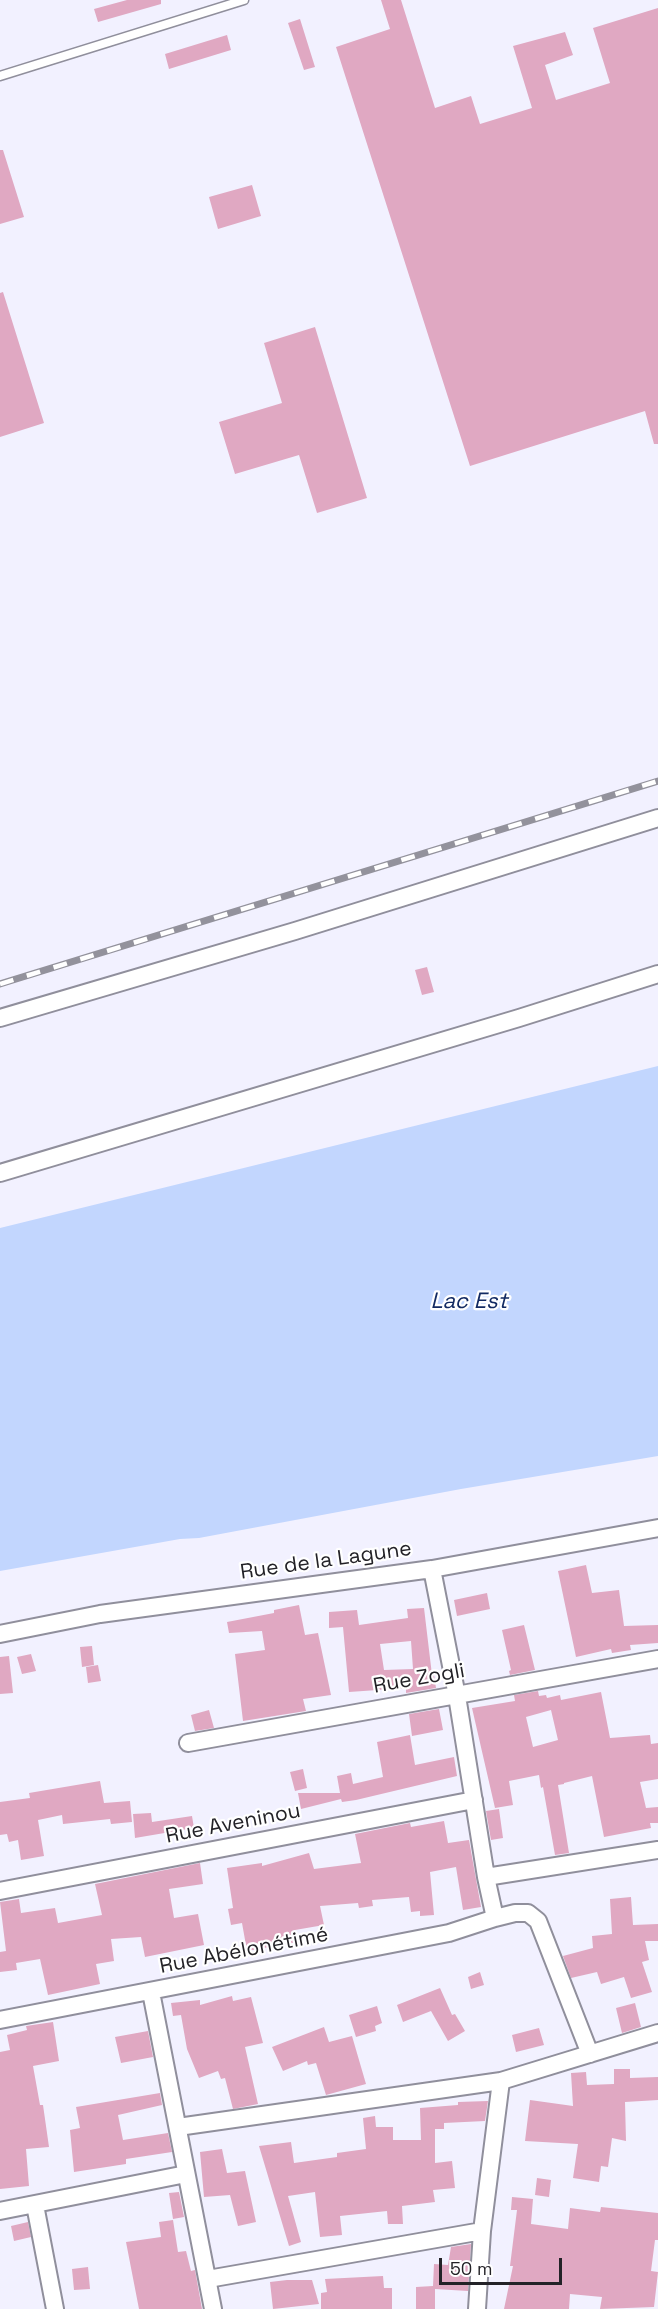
<!DOCTYPE html>
<meta charset="utf-8">
<style>
body{margin:0}
#map{position:relative;width:658px;height:2309px;overflow:hidden;background:#f2f1ff;font-family:"Space Grotesk",sans-serif}
canvas{display:block}
.scale{position:absolute;left:439px;top:2258px;width:123px;height:27px;box-sizing:border-box;border:3px solid #232227;border-top:0;padding-left:8px;font-size:18px;line-height:21px;white-space:nowrap;color:#232227;-webkit-text-stroke:4px #fff;paint-order:stroke}
</style>
<div id="map">
<canvas width="658" height="2309"></canvas>
<div class="scale">50 m</div>
</div>
<script>
const ctx = document.querySelector('canvas').getContext('2d');
ctx.lineJoin = 'round';
function fillPath(path, color) { ctx.fillStyle = color; ctx.fill(path, 'evenodd'); }
const toPath = rows => new Path2D(rows.map(r => 'M' + r).join(''));
function stroke(path, color, width, dash) { ctx.strokeStyle = color; ctx.lineWidth = width; ctx.lineCap = dash ? 'butt' : 'round'; ctx.setLineDash(dash || []); ctx.stroke(path); }
function drawText(font, color, halo, rows, align = 'center') {
  ctx.font = font + ' "Space Grotesk",sans-serif'; ctx.lineWidth = 4.5; ctx.setLineDash([]); ctx.textBaseline = 'middle'; ctx.strokeStyle = halo; ctx.fillStyle = color; for (const [text, x, y, turn = 0] of rows) {
    ctx.save(); ctx.translate(x, y); ctx.rotate((+turn || 0) * Math.PI / 180); ctx.textAlign = isNaN(turn) ? turn : align; if (halo) ctx.strokeText(text, 0, 0); ctx.fillText(text, 0, 0); ctx.restore();
  }
}
const water = toPath([
 [658,1066,658,1456,461,1489,199,1538,180,1539,0,1571,0,1228]
]);
const building = toPath([
 [127,0,161,0,161,4,98,22,94,9],
 [381,0,401,0,435,108,471,96,480,124,532,108,513,46,565,32,573,55,545,65,556,100,610,83,593,28,658,8,658,444,654,444,645,411,470,466,336,47,390,29],
 [300,19,315,67,304,70,288,23],
 [227,35,231,50,169,69,165,54],
 [0,150,3,150,24,217,0,224],
 [252,185,261,216,218,229,209,197],
 [3,292,44,423,0,437,0,293],
 [315,327,367,498,317,513,299,455,235,474,219,422,282,403,264,343],
 [427,967,434,992,422,995,415,970],
 [586,1565,592,1593,619,1590,624,1626,658,1625,658,1643,630,1645,631,1650,612,1653,611,1649,576,1657,558,1571],
 [487,1593,490,1609,457,1616,454,1600],
 [299,1605,305,1635,318,1633,331,1695,303,1699,306,1711,243,1721,235,1654,265,1650,262,1631,229,1633,227,1622,274,1613,274,1610],
 [424,1608,432,1675,434,1675,436,1688,406,1693,406,1688,349,1692,343,1627,329,1628,329,1612,357,1610,359,1625,408,1618,407,1609],
 [411,1641,413,1669,384,1670,380,1644],
 [524,1625,535,1670,510,1675,509,1671,511,1670,502,1630],
 [92,1646,94,1665,82,1667,80,1647],
 [31,1654,36,1671,22,1674,17,1657],
 [9,1656,13,1693,0,1694,0,1657],
 [98,1665,101,1681,88,1683,86,1667],
 [538,1691,539,1696,546,1695,547,1698,560,1695,561,1700,601,1692,610,1738,650,1735,651,1744,658,1743,658,1779,640,1782,646,1808,658,1807,658,1823,650,1823,651,1828,604,1837,592,1776,564,1783,564,1784,558,1785,569,1853,555,1855,543,1787,541,1788,539,1775,509,1781,513,1805,495,1808,472,1708,515,1701,514,1695],
 [551,1710,558,1740,533,1747,526,1717],
 [439,1709,443,1730,412,1736,409,1714],
 [209,1710,214,1728,195,1731,191,1715],
 [410,1735,415,1765,454,1757,457,1776,356,1800,342,1802,341,1799,301,1809,298,1793,340,1793,337,1776,351,1773,353,1784,383,1777,377,1742],
 [303,1769,307,1788,295,1791,290,1772],
 [100,1781,104,1803,130,1801,132,1822,111,1824,110,1819,63,1824,62,1815,38,1820,44,1856,21,1860,18,1840,9,1842,7,1834,0,1835,0,1802,30,1798,29,1793],
 [499,1809,503,1838,491,1840,486,1811],
 [151,1813,152,1822,192,1816,194,1828,135,1838,133,1814],
 [444,1821,448,1843,469,1840,481,1907,463,1910,456,1867,430,1872,434,1915,420,1916,420,1911,411,1912,409,1897,372,1900,373,1906,359,1908,358,1903,320,1906,324,1925,295,1930,298,1942,247,1951,242,1923,231,1925,228,1909,233,1908,227,1868,262,1863,262,1866,309,1853,314,1869,361,1863,355,1834,410,1823,411,1827],
 [200,1863,203,1884,169,1889,174,1918,198,1914,204,1945,145,1957,141,1937,111,1939,114,1961,96,1964,100,1984,48,1995,40,1959,16,1963,17,1970,0,1972,0,1952,6,1951,0,1902,19,1899,21,1913,55,1908,58,1923,102,1915,95,1884],
 [631,1897,633,1925,658,1924,658,1941,645,1941,649,1960,642,1962,652,1992,631,1998,624,1977,601,1984,597,1972,571,1978,563,1956,593,1948,592,1936,612,1934,610,1899],
 [480,1972,484,1985,471,1989,468,1977],
 [440,1988,452,2015,455,2014,465,2031,448,2041,431,2011,403,2022,397,2005],
 [232,1996,233,2001,251,1997,263,2043,245,2047,258,2104,233,2109,225,2078,221,2079,218,2071,199,2078,187,2049,181,2015,173,2016,171,2003,200,2000,200,2005],
 [635,2003,641,2027,622,2033,616,2008],
 [377,2006,382,2023,375,2026,376,2031,356,2037,349,2015],
 [53,2022,59,2061,33,2066,40,2105,43,2105,49,2147,26,2149,29,2186,0,2189,0,2052,10,2050,7,2035,27,2030,26,2026],
 [324,2027,329,2042,352,2036,366,2084,326,2095,316,2063,308,2065,307,2061,283,2071,272,2047],
 [539,2028,544,2045,516,2052,512,2035],
 [148,2031,153,2057,121,2063,115,2037],
 [614,2069,630,2069,630,2078,658,2077,658,2100,625,2102,626,2141,612,2138,608,2167,601,2166,599,2182,573,2178,578,2144,525,2141,530,2100,573,2106,571,2073,586,2072,587,2085,614,2084],
 [160,2093,162,2105,118,2115,123,2140,168,2133,172,2152,126,2159,126,2164,74,2172,70,2130,80,2128,76,2107],
 [488,2101,485,2121,444,2123,444,2129,435,2129,435,2163,452,2161,455,2188,433,2190,435,2202,402,2206,403,2224,388,2224,387,2211,340,2216,342,2235,320,2237,315,2192,288,2196,301,2242,289,2246,259,2146,291,2142,294,2163,337,2157,337,2153,366,2149,363,2118,375,2116,376,2127,393,2127,393,2140,421,2140,420,2108,458,2105,458,2102],
 [222,2149,227,2173,245,2171,256,2222,238,2226,230,2195,204,2197,200,2152],
 [537,2178,551,2180,549,2197,535,2195],
 [179,2192,184,2217,173,2219,169,2193],
 [512,2197,533,2199,531,2224,568,2229,570,2208,600,2212,601,2207,658,2213,658,2240,655,2240,651,2271,658,2272,654,2307,600,2309,602,2297,570,2294,569,2309,504,2309,513,2266,510,2266,517,2210,511,2210],
 [173,2220,178,2252,186,2251,191,2271,195,2270,202,2309,139,2309,126,2242,161,2237,159,2222],
 [28,2222,31,2237,14,2241,11,2226],
 [471,2244,468,2291,435,2289,435,2309,416,2309,416,2287,433,2286,434,2264,448,2265,451,2247],
 [88,2267,90,2289,74,2290,72,2269],
 [383,2276,384,2288,392,2288,392,2309,321,2309,321,2293,327,2292,325,2279],
 [287,2280,312,2280,319,2304,273,2309,270,2282]
]);
const lane = toPath([
 [0,76,244,0]
]);
const street = toPath([
 [0,1018,295,931,658,818],
 [0,1173,519,1018,658,974],
 [432,1569,457,1696,486,1877,495,1918],
 [0,1634,100,1614,432,1569,658,1528],
 [188,1743,658,1659],
 [486,1877,658,1850],
 [0,1891,474,1800],
 [151,1992,213,2309],
 [0,2020,449,1933,495,1918,515,1913,528,1913,538,1921,590,2054],
 [178,2127,501,2081,658,2033],
 [35,2205,55,2309],
 [0,2211,186,2174],
 [208,2279,482,2231],
 [477,2309,482,2231,501,2081]
]);
const rail = toPath([
 [0,984,658,781]
]);
const streetNames = [
 ["Rue de la Lagune",326,1561,-8],
 ["Rue Zogli",419,1679,-10],
 ["Rue Aveninou",233,1824,-11],
 ["Rue Abélonétimé",244,1951,-11]
];
const waterNames = [
 ["Lac Est",469,1302]
];
fillPath(water, '#c2d6fe');
fillPath(building, '#e0a8c2');
stroke(lane, '#908f9c', 11);
stroke(street, '#908f9c', 20);
stroke(lane, '#fff', 8);
stroke(street, '#fff', 16);
stroke(rail, '#93929c', 7);
stroke(rail, '#fff', 4.5, [14]);
drawText('21px', '#232227', '#fff', streetNames);
drawText('italic 22px', '#122a62', '#fff', waterNames);
</script>
